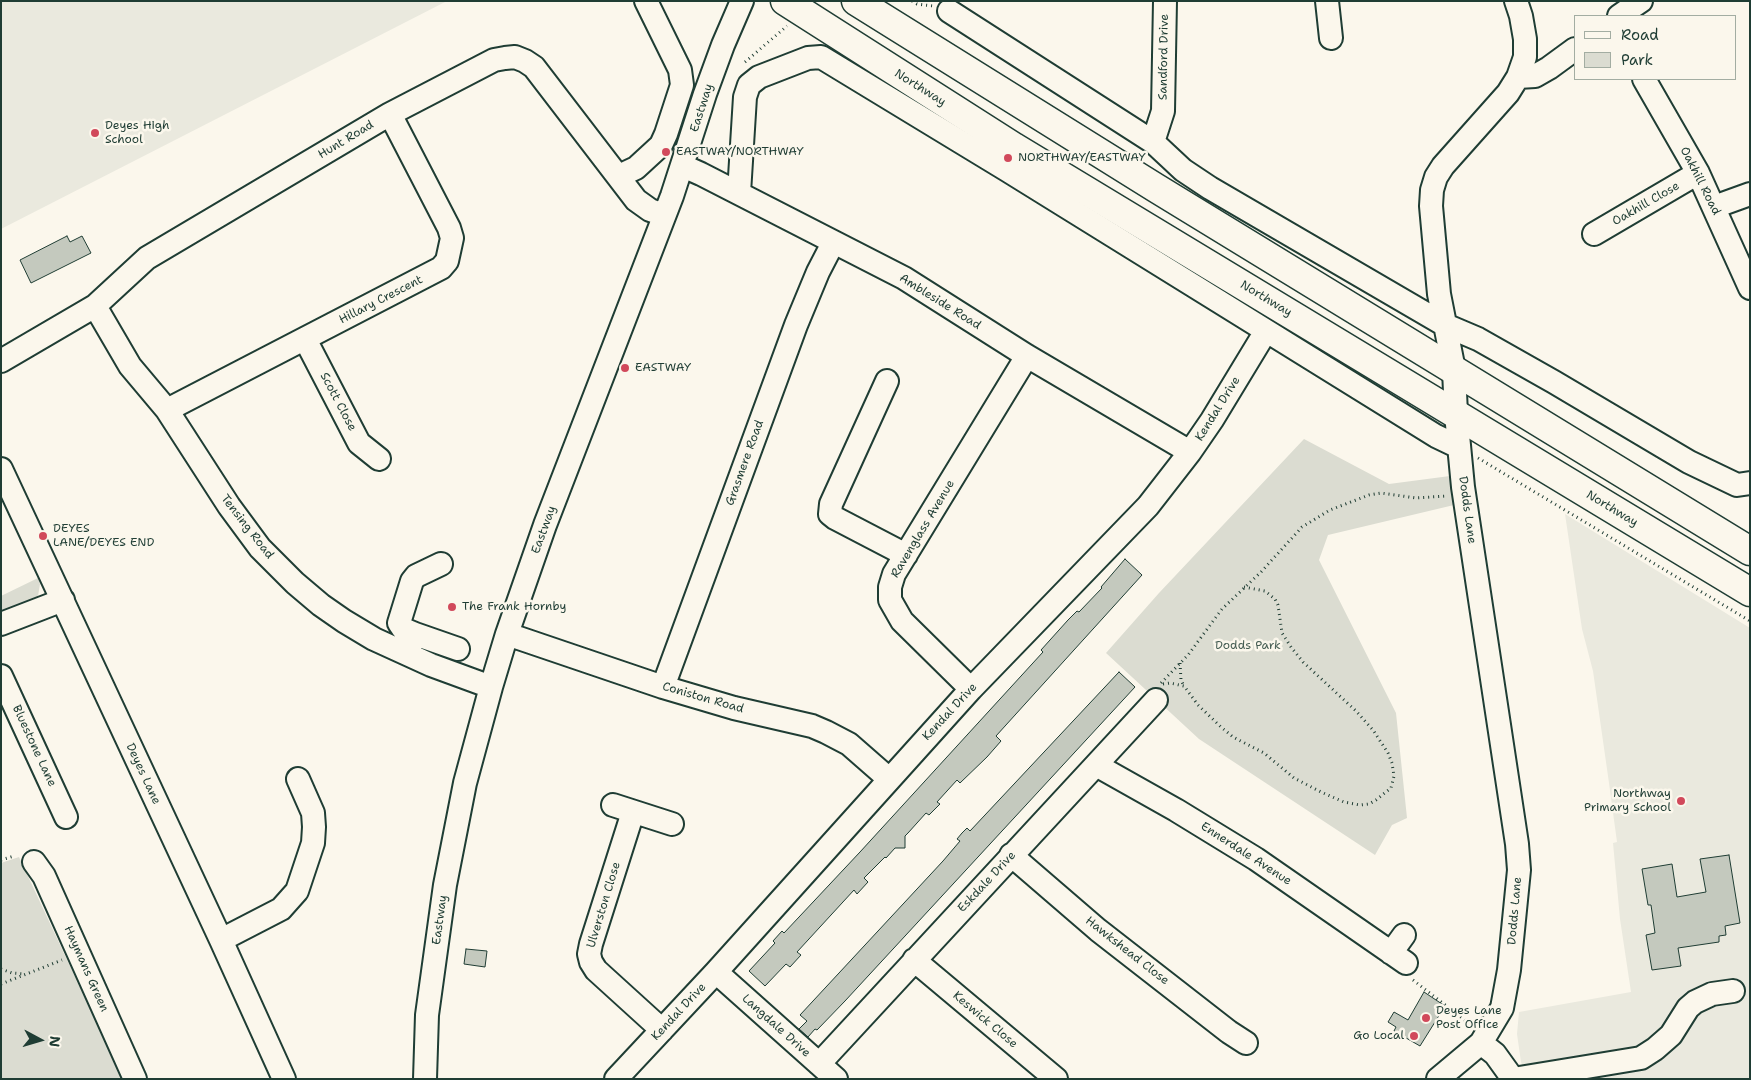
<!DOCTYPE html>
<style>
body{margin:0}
#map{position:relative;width:1751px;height:1080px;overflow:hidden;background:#fbf7ec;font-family:"Shantell Sans",sans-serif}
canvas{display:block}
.frame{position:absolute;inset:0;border:2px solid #1f3d34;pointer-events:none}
.legend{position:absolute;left:1574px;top:15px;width:162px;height:65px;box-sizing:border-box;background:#fbf7ec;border:1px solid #a3ada2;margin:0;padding:6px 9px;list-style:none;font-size:15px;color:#1f3d34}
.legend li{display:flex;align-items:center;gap:10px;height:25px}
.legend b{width:25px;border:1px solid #a3ada2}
.north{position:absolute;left:15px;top:1015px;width:50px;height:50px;-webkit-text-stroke:4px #fbf7ec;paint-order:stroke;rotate:96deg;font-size:14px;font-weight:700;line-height:20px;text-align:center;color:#1f3d34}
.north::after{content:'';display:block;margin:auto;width:18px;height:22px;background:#1f3d34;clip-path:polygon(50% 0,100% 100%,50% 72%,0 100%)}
</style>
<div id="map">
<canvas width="1751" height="1080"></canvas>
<div class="frame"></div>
<ul class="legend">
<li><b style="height:6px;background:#fbf7ec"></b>Road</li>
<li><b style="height:14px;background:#dbdcd1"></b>Park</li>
</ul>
<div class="north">N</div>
</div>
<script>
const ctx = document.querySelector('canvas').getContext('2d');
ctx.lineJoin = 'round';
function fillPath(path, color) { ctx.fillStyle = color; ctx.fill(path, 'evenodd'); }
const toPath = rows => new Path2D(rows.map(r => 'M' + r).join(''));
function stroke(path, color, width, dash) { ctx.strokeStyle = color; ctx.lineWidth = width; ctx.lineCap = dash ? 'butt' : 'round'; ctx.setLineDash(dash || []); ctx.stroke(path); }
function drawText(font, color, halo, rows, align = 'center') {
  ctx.font = font + ' "Shantell Sans",sans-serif'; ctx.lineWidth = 5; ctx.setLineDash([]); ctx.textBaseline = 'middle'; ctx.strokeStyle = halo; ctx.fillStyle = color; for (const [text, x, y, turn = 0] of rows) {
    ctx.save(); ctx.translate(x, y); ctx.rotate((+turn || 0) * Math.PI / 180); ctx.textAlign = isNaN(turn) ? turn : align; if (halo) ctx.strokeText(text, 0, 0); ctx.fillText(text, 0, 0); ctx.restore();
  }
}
const built = toPath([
 [1,1,447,1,1,229],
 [1565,514,1750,628,1750,1079,1527,1079,1521,1062,1517,1034,1519,1012,1631,992,1620,919,1613,843,1617,842,1609,783,1593,671,1582,629]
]);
const green = toPath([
 [1304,439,1389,484,1450,476,1454,505,1328,535,1319,560,1396,713,1407,818,1392,825,1375,855,1199,739,1106,653,1159,593],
 [38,578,40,584,38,596,34,600,1,614,1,596],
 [19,857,98,1026,123,1079,1,1079,1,863]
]);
const building = toPath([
 [67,236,70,242,82,236,91,253,31,283,20,260,67,236],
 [1125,559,1142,575,996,736,1001,741,987,757,960,783,957,780,937,802,940,804,929,815,926,813,908,833,905,836,905,848,895,848,886,858,885,857,864,878,868,882,857,894,854,890,797,952,801,955,790,967,786,964,765,986,749,971,775,943,773,941,782,931,784,933,860,852,1043,652,1041,650,1068,620,1077,611,1079,612,1102,588,1101,587,1125,559],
 [1119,672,1135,687,845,1001,817,1030,815,1029,808,1037,799,1029,807,1021,800,1015,943,861,960,841,957,839,962,833,967,828,970,831,1119,672],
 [1729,855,1740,923,1725,926,1726,935,1719,936,1719,942,1678,948,1681,966,1652,970,1646,935,1655,933,1651,905,1648,905,1642,869,1672,864,1677,897,1706,892,1700,859,1729,855],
 [466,949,487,951,485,967,464,964,466,949],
 [1424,992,1445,1006,1420,1046,1394,1031,1396,1027,1388,1022,1394,1012,1408,1020,1424,992]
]);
const path = toPath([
 [912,1,917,4,933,6],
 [745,62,787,26],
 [1478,458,1750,621],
 [1180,663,1181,680,1184,686],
 [1161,683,1188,655,1222,609,1261,572,1302,527,1330,510,1369,495,1381,493,1416,498,1446,496],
 [1163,684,1170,683,1184,686,1198,705,1221,727,1233,737,1264,753,1294,778,1321,792,1344,802,1360,805,1369,804,1376,800,1391,788,1394,776,1392,763,1388,753,1373,730,1356,711,1303,662,1291,647,1282,633,1278,605,1275,599,1265,591,1244,587],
 [1,860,14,856],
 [1,969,12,973,25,974],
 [1413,980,1471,1025],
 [1,984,62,960]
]);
const minor = toPath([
 [1327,1,1331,38],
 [949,11,1153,142,1183,170,1210,188,1445,325,1478,339,1554,382,1689,462,1737,485,1750,483],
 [1619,16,1641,1],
 [1518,77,1535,76,1549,68,1575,49],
 [1644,79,1698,173,1750,288],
 [1153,142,1163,111,1165,1],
 [683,166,701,174,904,278,1027,356,1190,452],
 [619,176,636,168,661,145,666,134,682,85,680,70,646,1],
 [739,193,745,97,749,85,759,77,808,58,821,57,1007,170,1436,436,1459,447],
 [1714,207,1750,194],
 [1594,234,1698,173],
 [95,306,130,366,167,410,229,506,260,548,295,583,321,605,344,621,374,639,431,665,491,687],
 [305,339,359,443,379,459],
 [1,361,95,306,147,258,390,114,494,60,505,58,515,57,525,61,534,67,636,200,650,210,664,215],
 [887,381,831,504,830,514,835,518,906,555],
 [167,410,441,268,447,261,452,238,449,228,390,114],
 [1,469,221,940,284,1079],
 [1,624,63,600],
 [415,634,403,629,399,623,412,581,416,576,441,564],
 [507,634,663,687,734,708,812,726,826,732,849,744,889,779],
 [409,649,415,634,458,649],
 [1,676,66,817],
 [663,687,796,325,818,272,833,243],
 [971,689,902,621,890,600,890,587,894,574,1027,356],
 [1096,765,1176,810,1256,859,1406,963],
 [613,805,672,824],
 [633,812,591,944,589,954,591,962,596,970,662,1030],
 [1011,855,1098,930,1229,1032,1246,1043],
 [34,862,44,876,135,1079],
 [221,940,281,909,297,891,313,843,314,827,313,813,298,779],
 [1391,953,1404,935],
 [914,960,1056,1079],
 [716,972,836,1079],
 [1481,1043,1495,1054,1513,1079,1641,1058,1655,1049,1671,1035,1688,1008,1695,1002,1712,994,1733,991],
 [819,1064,1156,700],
 [425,1079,427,1015,445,885,465,783,491,687,507,634,545,525,672,196,705,94,723,45,742,1],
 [616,1079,716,972,971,689,1148,506,1190,452,1212,420,1266,331],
 [1438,1079,1481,1043,1502,1008,1509,970,1519,870,1517,844,1463,487,1456,414,1454,370,1439,294,1431,206,1432,190,1436,177,1443,166,1508,93,1518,77,1525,57,1525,39,1521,16,1516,1]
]);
const highway = toPath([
 [785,1,1014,147,1750,592],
 [856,1,1156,188,1750,551]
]);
const markers = [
 [95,133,5,"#d1495b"],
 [666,152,5,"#d1495b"],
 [1008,158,5,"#d1495b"],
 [625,368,5,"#d1495b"],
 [43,536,5,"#d1495b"],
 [452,607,5,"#d1495b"],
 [1681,801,5,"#d1495b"],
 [1426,1018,5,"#d1495b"],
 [1414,1036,5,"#d1495b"]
];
const streetNames = [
 ["Sandford Drive",1164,57,-89],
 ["Northway",920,88,32],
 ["Eastway",702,108,-72],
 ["Hunt Road",346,140,-31],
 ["Oakhill Road",1700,181,63],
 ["Oakhill Close",1646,204,-30],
 ["Northway",1266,299,31],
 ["Hillary Crescent",381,300,-27],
 ["Ambleside Road",940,302,32],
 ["Scott Close",338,402,62],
 ["Kendal Drive",1218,409,-58],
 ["Grasmere Road",745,463,-70],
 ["Northway",1612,509,31],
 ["Dodds Lane",1467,510,82],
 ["Tensing Road",247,527,52],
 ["Ravenglass Avenue",923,529,-59],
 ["Eastway",544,530,-70],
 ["Coniston Road",703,698,16],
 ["Kendal Drive",950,712,-47],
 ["Bluestone Lane",34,746,65],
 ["Deyes Lane",143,774,65],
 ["Ennerdale Avenue",1246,854,33],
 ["Eskdale Drive",987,882,-47],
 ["Ulverston Close",604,905,-73],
 ["Dodds Lane",1515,911,-85],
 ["Eastway",440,920,-82],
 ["Hawkshead Close",1127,951,38],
 ["Haymans Green",86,969,66],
 ["Kendal Drive",679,1012,-47],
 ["Keswick Close",985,1020,40],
 ["Langdale Drive",776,1026,42]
];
const poiNames = [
 ["Deyes High",105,126],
 ["School",105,140],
 ["EASTWAY/NORTHWAY",676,152],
 ["NORTHWAY/EASTWAY",1018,158],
 ["EASTWAY",635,368],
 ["DEYES",53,529],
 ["LANE/DEYES END",53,543],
 ["The Frank Hornby",462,607],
 ["Northway",1671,794,"right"],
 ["Primary School",1671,808,"right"],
 ["Deyes Lane",1436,1011],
 ["Post Office",1436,1025],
 ["Go Local",1404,1036,"right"]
];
const parkNames = [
 ["Dodds Park",1248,646]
];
fillPath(built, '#eae9de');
fillPath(green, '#dbdcd1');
fillPath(building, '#c4c9be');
stroke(building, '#1f3d34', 1);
stroke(minor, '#1f3d34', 26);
stroke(highway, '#1f3d34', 31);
stroke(path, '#1f3d34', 3, [1, 4]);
stroke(minor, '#fbf7ec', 22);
stroke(highway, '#fbf7ec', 28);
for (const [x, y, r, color] of markers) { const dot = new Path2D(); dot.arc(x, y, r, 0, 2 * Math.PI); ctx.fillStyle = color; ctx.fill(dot); stroke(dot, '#fbf7ec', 2); }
drawText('12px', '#1f3d34', '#fbf7ec', streetNames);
drawText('12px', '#1f3d34', '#fbf7ec', poiNames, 'left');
drawText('12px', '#455d53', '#fbf7ec', parkNames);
</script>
